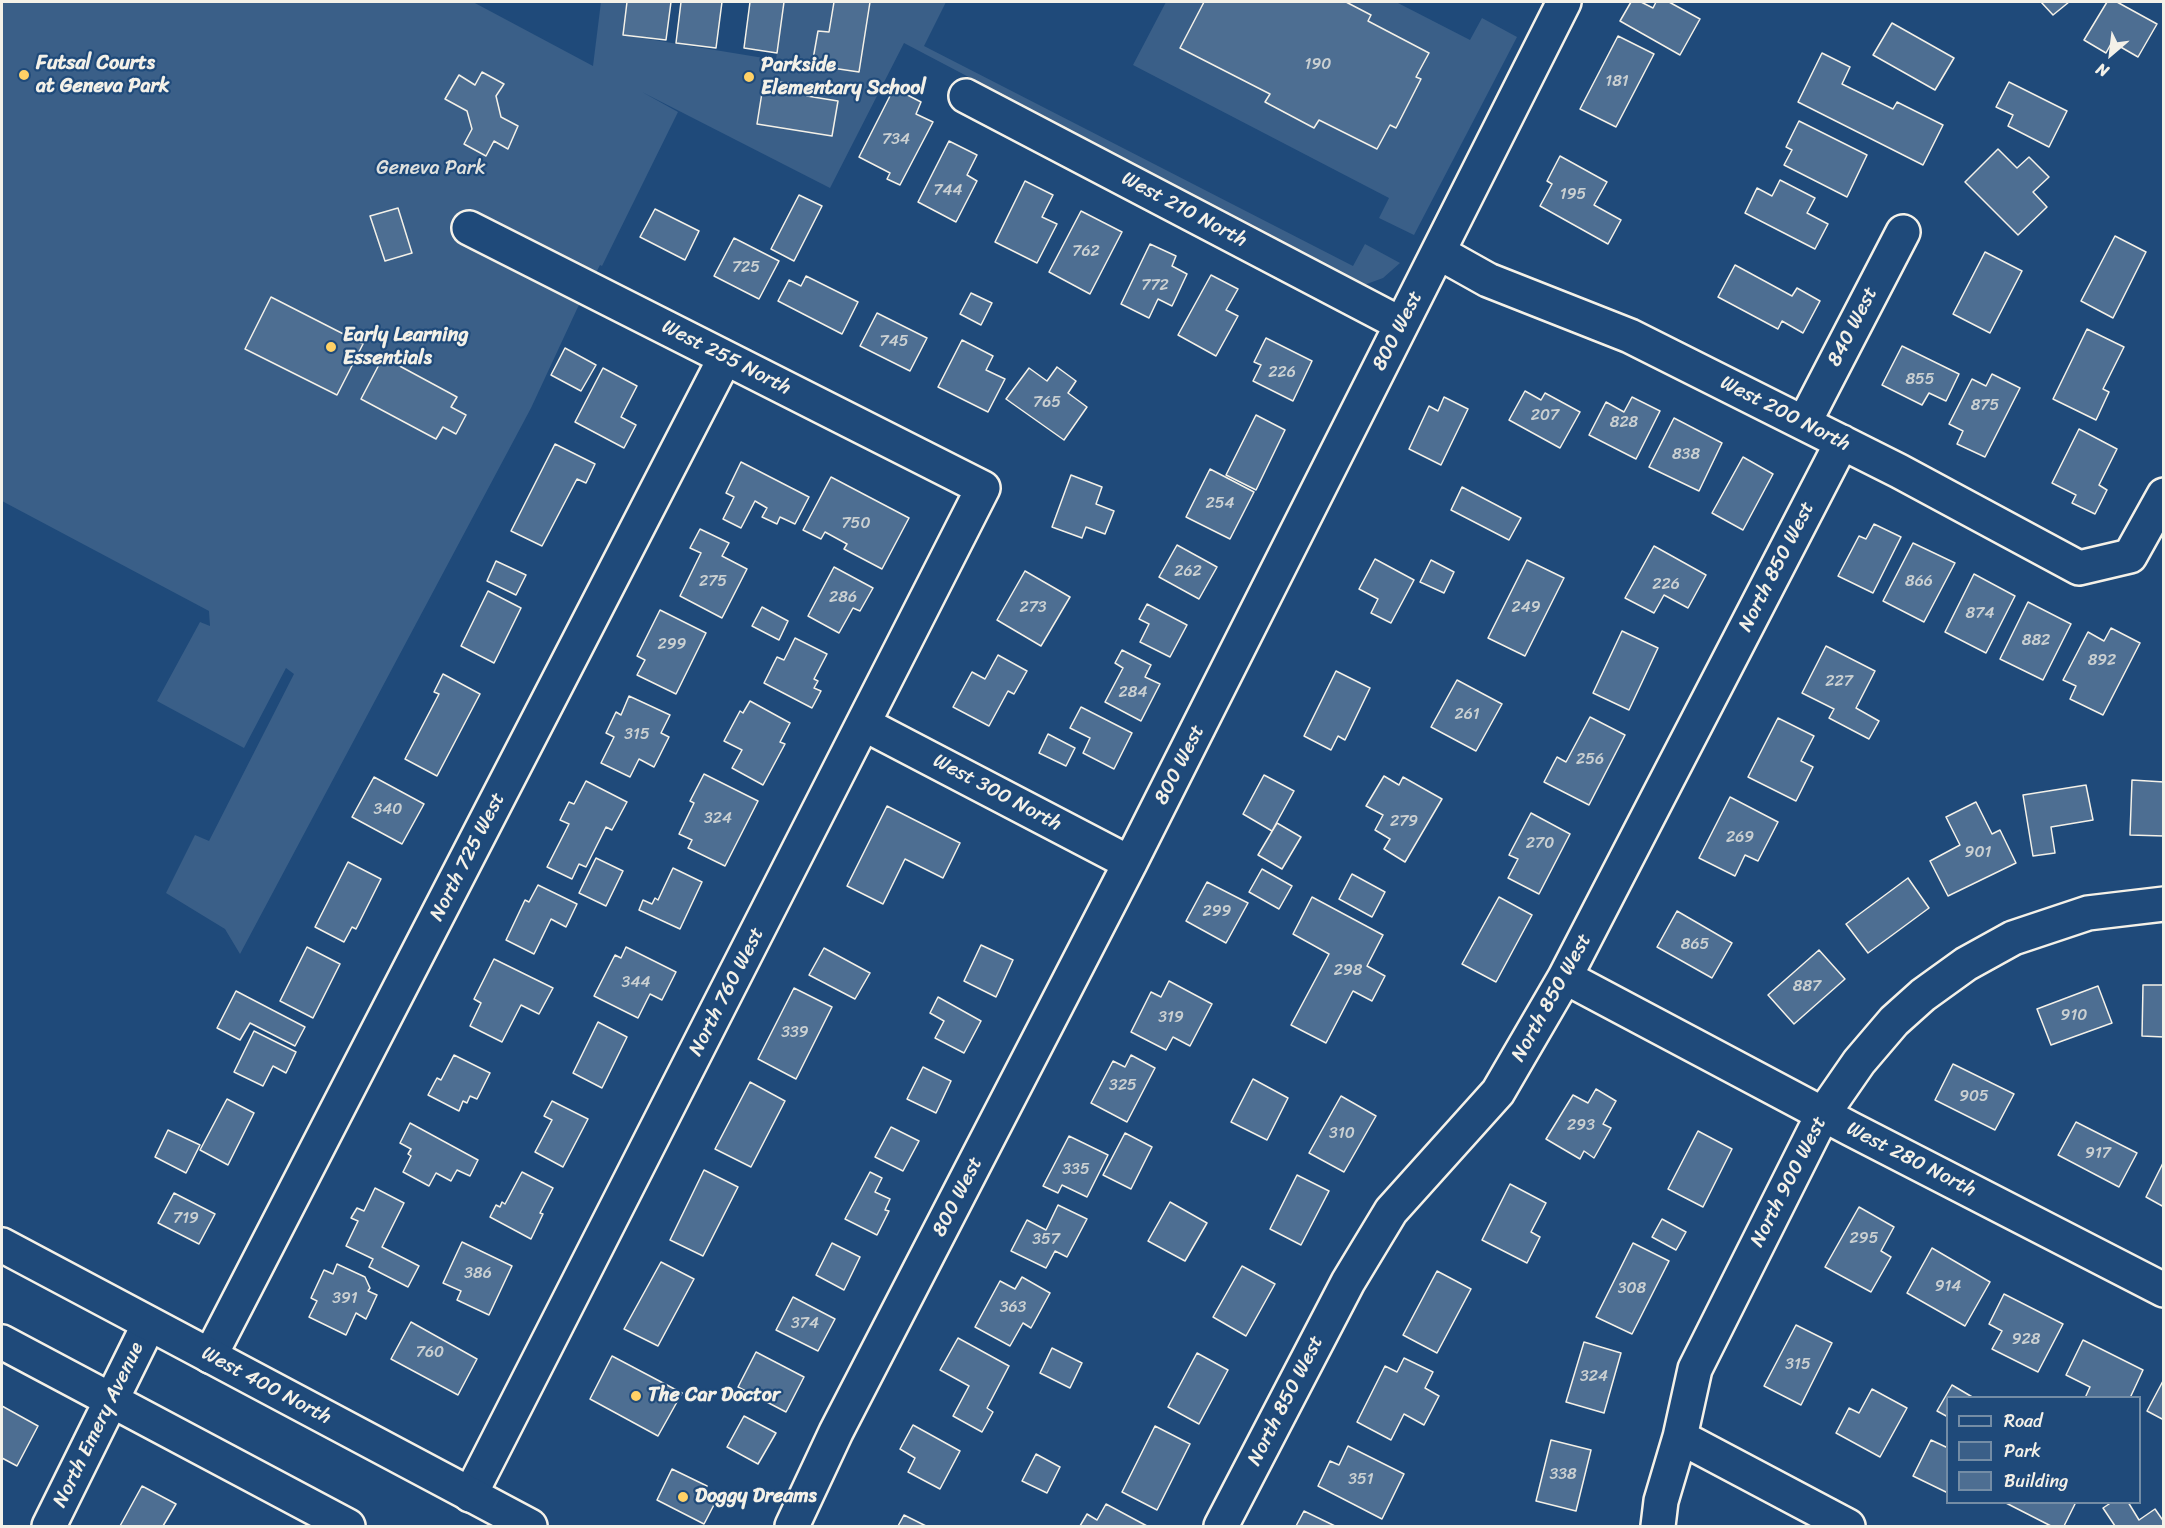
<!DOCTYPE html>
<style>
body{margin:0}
#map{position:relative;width:2165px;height:1528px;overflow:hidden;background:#1f4a7a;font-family:Sriracha,sans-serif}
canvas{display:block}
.frame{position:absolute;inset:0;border:3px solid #f4f1e8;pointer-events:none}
.legend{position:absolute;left:1946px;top:1396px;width:195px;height:108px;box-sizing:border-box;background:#1f4a7a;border:2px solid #748da6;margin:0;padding:8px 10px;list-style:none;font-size:18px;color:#f4f1e8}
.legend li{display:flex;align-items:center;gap:12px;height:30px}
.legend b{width:30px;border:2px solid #748da6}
.north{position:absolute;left:2081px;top:24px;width:60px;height:60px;-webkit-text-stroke:4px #1f4a7a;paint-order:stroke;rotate:208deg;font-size:16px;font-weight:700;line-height:24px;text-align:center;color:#f4f1e8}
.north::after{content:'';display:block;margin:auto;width:21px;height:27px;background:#f4f1e8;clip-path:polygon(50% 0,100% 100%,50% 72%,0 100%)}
</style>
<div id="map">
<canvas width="2165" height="1528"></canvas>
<div class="frame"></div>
<ul class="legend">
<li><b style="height:8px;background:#1f4a7a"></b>Road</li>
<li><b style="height:16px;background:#3a5f88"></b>Park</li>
<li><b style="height:16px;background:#4d6e92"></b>Building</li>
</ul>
<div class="north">N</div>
</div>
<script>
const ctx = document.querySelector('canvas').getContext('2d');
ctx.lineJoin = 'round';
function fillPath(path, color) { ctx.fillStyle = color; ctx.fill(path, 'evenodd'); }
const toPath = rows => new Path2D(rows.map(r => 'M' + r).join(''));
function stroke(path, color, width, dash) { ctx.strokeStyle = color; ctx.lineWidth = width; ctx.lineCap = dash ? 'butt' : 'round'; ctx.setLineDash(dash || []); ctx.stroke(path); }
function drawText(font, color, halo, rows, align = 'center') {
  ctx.font = font + ' Sriracha,sans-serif'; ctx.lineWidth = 4.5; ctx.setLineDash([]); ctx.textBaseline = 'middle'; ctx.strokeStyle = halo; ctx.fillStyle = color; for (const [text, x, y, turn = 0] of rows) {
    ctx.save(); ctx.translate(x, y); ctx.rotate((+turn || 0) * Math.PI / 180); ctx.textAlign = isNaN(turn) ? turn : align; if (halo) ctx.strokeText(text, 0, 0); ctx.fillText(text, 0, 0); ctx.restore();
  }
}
const green = toPath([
 [2,2,473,2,593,66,601,2,627,2,623,35,776,60,784,2,946,2,924,46,1353,266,1365,244,1400,263,1383,278,1364,285,904,43,830,188,642,92,678,112,602,266,600,265,577,309,531,408,240,954,225,929,166,893,195,835,209,841,294,674,286,668,244,748,157,701,200,622,210,626,209,611,2,501],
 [1166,2,1396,2,1470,40,1482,18,1517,37,1414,235,1379,218,1389,198,1133,65]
]);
const building = toPath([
 [627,2,671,2,666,40,623,35,627,2],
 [681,2,722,2,716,48,676,43,681,2],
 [750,2,784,2,777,53,744,48,750,2],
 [834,2,870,2,859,72,812,65,818,31,829,32,834,2],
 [1204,2,1346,2,1371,15,1368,21,1429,53,1416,77,1421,79,1396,128,1390,125,1377,149,1319,120,1314,128,1265,102,1270,94,1180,48,1204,2],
 [1631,2,1641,2,1653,8,1656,2,1669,2,1700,19,1680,55,1620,21,1631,2],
 [2041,2,2069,2,2053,15,2041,2],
 [2107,2,2117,2,2157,24,2138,57,2112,42,2106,53,2084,40,2107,2],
 [1892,23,1954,58,1935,90,1873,55,1892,23],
 [1618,36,1654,54,1616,127,1580,109,1618,36],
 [1822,53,1850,67,1842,84,1893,109,1897,102,1943,125,1923,165,1798,102,1822,53],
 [482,72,504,84,496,96,501,117,518,126,508,149,494,141,486,156,464,144,472,129,467,111,445,99,459,75,475,85,482,72],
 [764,80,809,86,807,96,838,101,832,136,757,124,764,80],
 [2009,82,2067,111,2049,147,2008,126,2013,115,1996,107,2009,82],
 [894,88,921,102,916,114,933,122,900,185,887,179,890,173,859,157,894,88],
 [1799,121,1867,155,1847,197,1784,165,1792,150,1786,147,1799,121],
 [949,141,977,155,967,175,977,181,956,222,918,202,949,141],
 [1998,149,2017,168,2029,157,2049,177,2033,192,2047,207,2018,235,1965,182,1998,149],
 [1560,156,1607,182,1594,205,1621,220,1608,244,1540,206,1552,184,1547,181,1560,156],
 [1780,180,1815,198,1807,213,1828,224,1815,249,1745,213,1757,188,1772,196,1780,180],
 [1025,181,1053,195,1042,217,1057,224,1037,263,995,242,1025,181],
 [799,195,822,206,794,261,771,249,799,195],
 [398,208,412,253,385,261,370,216,398,208],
 [655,209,699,231,685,260,640,237,655,209],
 [1081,211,1122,232,1090,294,1049,272,1081,211],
 [2115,236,2146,252,2113,318,2081,301,2115,236],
 [734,238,779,261,759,299,714,276,734,238],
 [1150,244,1176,256,1172,266,1187,274,1172,306,1158,299,1149,318,1121,304,1150,244],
 [1985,252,2022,271,1990,333,1953,314,1985,252],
 [1735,265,1792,296,1797,288,1820,301,1803,333,1782,321,1778,329,1718,297,1735,265],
 [1211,275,1238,289,1226,310,1238,316,1216,356,1178,335,1211,275],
 [806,276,858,302,842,334,778,301,789,280,801,286,806,276],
 [971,293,992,303,981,325,960,314,971,293],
 [271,297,363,344,337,395,245,349,271,297],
 [877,313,927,338,910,371,860,346,877,313],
 [2087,329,2124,347,2103,389,2109,392,2096,420,2053,399,2087,329],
 [1266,338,1312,361,1293,401,1253,381,1261,365,1254,362,1266,338],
 [962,340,993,356,986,370,1005,379,988,412,938,387,962,340],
 [1902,346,1959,374,1946,401,1929,393,1922,405,1882,385,1902,346],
 [565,348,596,365,581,391,551,375,565,348],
 [383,357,457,397,451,407,466,415,456,434,443,427,436,439,361,399,383,357],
 [1057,367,1076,381,1068,393,1087,407,1064,440,1006,399,1029,368,1047,381,1057,367],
 [603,368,637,386,621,417,636,425,624,448,575,422,603,368],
 [1992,374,2020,388,1985,457,1957,444,1963,431,1949,424,1972,379,1986,386,1992,374],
 [1525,391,1541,400,1545,393,1580,412,1560,448,1509,420,1525,391],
 [1444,397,1468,409,1441,465,1409,449,1429,406,1438,411,1444,397],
 [1632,397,1660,411,1636,459,1589,435,1606,402,1624,412,1632,397],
 [1256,415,1285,430,1256,490,1226,475,1256,415],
 [1674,418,1722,443,1699,491,1649,467,1674,418],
 [2079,429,2117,449,2099,485,2107,490,2095,514,2072,503,2076,495,2052,483,2079,429],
 [555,444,595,464,586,483,577,479,542,546,511,531,555,444],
 [1743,457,1773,474,1743,530,1712,513,1743,457],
 [741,462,809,497,795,524,780,517,777,524,762,517,767,508,755,501,741,528,723,519,734,497,726,493,741,462],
 [1210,469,1254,492,1230,539,1186,517,1210,469],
 [1071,475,1102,487,1096,504,1114,511,1105,534,1086,527,1082,538,1052,527,1071,475],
 [831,477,909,518,882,569,844,549,847,544,825,532,821,539,803,530,831,477],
 [1462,487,1521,518,1509,540,1451,510,1462,487],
 [1874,524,1901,537,1873,593,1838,576,1859,536,1866,539,1874,524],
 [700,529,729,543,722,556,747,569,722,618,680,596,701,553,690,548,700,529],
 [1913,543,1955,563,1924,622,1883,601,1913,543],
 [1177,545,1217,567,1199,599,1159,577,1177,545],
 [1654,546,1706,575,1688,608,1664,595,1654,613,1625,598,1654,546],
 [1375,559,1414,580,1391,623,1371,613,1378,599,1359,589,1375,559],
 [1431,560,1454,572,1444,593,1420,582,1431,560],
 [1527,560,1564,578,1525,656,1488,638,1527,560],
 [496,561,526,575,516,595,487,581,496,561],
 [834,567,873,588,860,611,853,608,839,633,808,616,834,567],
 [1025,571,1070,597,1041,646,997,620,1025,571],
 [1974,574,2015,596,1986,653,1945,632,1974,574],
 [488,591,521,608,494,663,461,646,488,591],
 [2028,602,2071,624,2043,680,2000,659,2028,602],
 [1147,604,1187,625,1170,657,1140,642,1149,624,1139,619,1147,604],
 [762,607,788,621,779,640,752,626,762,607],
 [660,610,706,633,676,694,637,675,645,660,637,656,660,610],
 [2111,628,2140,643,2103,715,2070,699,2076,686,2063,680,2088,632,2104,641,2111,628],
 [1622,631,1658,648,1629,710,1593,693,1622,631],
 [795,638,827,654,814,679,818,681,814,688,821,691,812,708,764,683,777,657,784,660,795,638],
 [1826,646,1875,671,1856,708,1879,721,1869,739,1829,718,1834,709,1802,693,1826,646],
 [1122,650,1151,665,1145,677,1160,684,1141,721,1105,702,1123,668,1115,663,1122,650],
 [998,655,1027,671,1014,694,1008,691,989,726,953,707,972,672,985,679,998,655],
 [1336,671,1370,688,1345,740,1338,736,1331,750,1304,736,1336,671],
 [443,674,480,694,437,776,405,759,439,694,434,692,443,674],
 [1457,680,1502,704,1476,751,1431,727,1457,680],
 [629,696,670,715,661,733,669,737,654,767,639,759,630,777,601,763,614,737,606,733,616,712,621,715,629,696],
 [750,701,790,723,780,742,785,744,763,785,732,768,742,750,724,741,740,711,743,713,750,701],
 [1081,707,1132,733,1114,769,1083,753,1090,738,1070,728,1081,707],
 [1590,717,1625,735,1589,805,1544,782,1557,757,1566,762,1590,717],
 [1778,718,1814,736,1801,761,1813,767,1796,801,1748,777,1778,718],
 [1048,734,1075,748,1066,766,1039,753,1048,734],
 [704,774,758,801,725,866,688,848,692,840,679,834,694,803,690,801,704,774],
 [1264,775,1294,791,1272,831,1243,814,1264,775],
 [1384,776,1399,785,1403,777,1442,799,1405,862,1384,849,1390,839,1375,830,1383,815,1366,806,1384,776],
 [374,777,424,804,402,844,352,817,374,777],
 [2132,780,2164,782,2164,836,2130,835,2132,780],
 [586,781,627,802,612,830,606,827,586,867,579,864,572,879,547,867,569,824,560,820,569,802,574,804,586,781],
 [2086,785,2093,820,2051,827,2055,853,2033,856,2023,795,2086,785],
 [1730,797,1778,822,1758,861,1745,855,1735,876,1699,858,1730,797],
 [1976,802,1992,834,2000,830,2016,863,1948,896,1930,861,1960,845,1946,817,1976,802],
 [887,806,960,843,943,878,905,859,883,904,847,886,887,806],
 [1531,813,1570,834,1539,894,1508,878,1518,859,1509,855,1531,813],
 [1277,823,1301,837,1282,869,1258,855,1277,823],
 [596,858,623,871,606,906,579,893,596,858],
 [348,862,381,879,356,929,352,927,344,942,315,927,348,862],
 [673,868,702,882,680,929,639,910,643,900,652,904,655,898,658,900,673,868],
 [1262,869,1292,886,1279,909,1249,892,1262,869],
 [1352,874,1385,892,1372,917,1339,899,1352,874],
 [1908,878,1929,908,1868,953,1846,924,1908,878],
 [1207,882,1248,903,1226,943,1186,921,1207,882],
 [538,885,577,904,566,927,551,919,534,954,506,940,525,900,529,902,538,885],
 [1312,897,1383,935,1367,966,1385,976,1372,1001,1353,991,1326,1043,1291,1025,1329,954,1293,934,1312,897],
 [1499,897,1532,915,1496,982,1462,964,1499,897],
 [1677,911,1732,943,1712,978,1657,947,1677,911],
 [981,945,1013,960,996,997,964,981,981,945],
 [307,947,340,964,313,1018,280,1001,307,947],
 [626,947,676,972,662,1000,650,994,638,1018,594,996,615,955,621,958,626,947],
 [824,948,870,973,855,999,809,975,824,948],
 [1819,950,1845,979,1794,1024,1768,995,1819,950],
 [494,959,553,988,539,1014,521,1005,502,1042,470,1026,481,1003,474,999,494,959],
 [1169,981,1212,1004,1190,1046,1173,1037,1166,1050,1131,1032,1151,992,1161,997,1169,981],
 [2143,985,2164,985,2164,1037,2142,1036,2143,985],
 [2098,986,2112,1023,2051,1045,2037,1009,2098,986],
 [794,988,832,1007,796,1079,758,1059,794,988],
 [236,991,305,1027,295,1046,250,1023,240,1040,217,1028,236,991],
 [938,997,981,1021,964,1053,935,1038,944,1021,930,1013,938,997],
 [598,1022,627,1037,602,1088,573,1073,598,1022],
 [254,1031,296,1052,286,1073,273,1066,263,1086,234,1072,254,1031],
 [454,1055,490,1073,477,1099,470,1096,467,1103,463,1101,459,1111,428,1095,437,1078,441,1080,454,1055],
 [1131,1055,1155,1068,1127,1122,1091,1103,1113,1061,1125,1067,1131,1055],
 [1953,1064,2014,1094,1995,1130,1935,1100,1953,1064],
 [923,1067,951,1081,936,1113,907,1099,923,1067],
 [1253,1079,1288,1098,1267,1140,1231,1122,1253,1079],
 [750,1082,785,1101,751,1167,715,1149,750,1082],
 [1596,1089,1616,1101,1603,1124,1611,1128,1594,1158,1584,1151,1580,1159,1546,1139,1573,1095,1588,1103,1596,1089],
 [1341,1096,1376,1116,1344,1172,1309,1153,1341,1096],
 [227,1099,254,1113,228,1165,200,1150,227,1099],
 [552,1101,588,1119,563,1167,535,1152,552,1120,544,1116,552,1101],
 [2076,1122,2137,1153,2119,1187,2058,1155,2076,1122],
 [410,1123,478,1160,470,1176,457,1170,451,1181,436,1173,429,1186,403,1172,411,1156,408,1154,411,1149,400,1143,410,1123],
 [891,1127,919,1141,903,1171,875,1157,891,1127],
 [168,1130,200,1145,186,1173,155,1157,168,1130],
 [1698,1131,1732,1149,1703,1207,1668,1189,1698,1131],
 [1125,1133,1152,1147,1131,1189,1103,1175,1125,1133],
 [1069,1136,1108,1155,1087,1197,1062,1185,1058,1193,1043,1186,1069,1136],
 [2163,1163,2164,1164,2164,1207,2146,1197,2163,1163],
 [704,1170,738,1187,703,1256,670,1240,704,1170],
 [522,1172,553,1188,540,1213,543,1214,531,1239,490,1217,496,1205,500,1207,502,1202,505,1204,522,1172],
 [870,1172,882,1178,875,1192,890,1199,885,1210,889,1211,877,1235,845,1219,870,1172],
 [1297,1175,1329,1191,1301,1245,1270,1229,1297,1175],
 [1510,1184,1546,1203,1531,1232,1540,1237,1527,1263,1482,1240,1510,1184],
 [375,1188,404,1203,382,1247,419,1266,408,1287,369,1267,373,1259,346,1246,358,1221,351,1218,357,1208,364,1211,375,1188],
 [174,1193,215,1214,199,1244,158,1223,174,1193],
 [1170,1202,1207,1223,1185,1261,1148,1241,1170,1202],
 [1058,1205,1087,1219,1067,1257,1055,1251,1046,1268,1011,1251,1027,1220,1046,1230,1058,1205],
 [1859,1207,1894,1227,1881,1251,1891,1257,1871,1292,1825,1267,1859,1207],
 [1662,1219,1686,1232,1676,1250,1652,1237,1662,1219],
 [462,1242,512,1266,489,1315,457,1300,461,1291,443,1283,462,1242],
 [832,1243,860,1257,844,1290,816,1275,832,1243],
 [1633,1243,1669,1261,1632,1334,1596,1317,1633,1243],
 [1932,1248,1990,1282,1965,1326,1907,1293,1932,1248],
 [661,1262,694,1279,658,1346,624,1329,661,1262],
 [337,1264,365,1277,370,1288,368,1291,377,1295,366,1319,356,1313,346,1335,309,1317,317,1301,311,1298,324,1270,333,1274,337,1264],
 [1242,1266,1275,1284,1246,1336,1213,1317,1242,1266],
 [1437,1271,1471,1289,1437,1353,1403,1335,1437,1271],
 [1022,1277,1050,1293,1031,1328,1023,1323,1010,1346,975,1327,1000,1281,1015,1289,1022,1277],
 [2004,1294,2063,1324,2038,1372,1992,1349,2002,1331,1989,1324,2004,1294],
 [793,1297,835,1319,818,1351,776,1330,793,1297],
 [411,1322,477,1359,458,1395,391,1359,411,1322],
 [1796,1325,1832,1343,1801,1405,1764,1386,1796,1325],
 [958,1338,1009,1366,987,1408,993,1412,982,1432,953,1416,969,1386,940,1370,958,1338],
 [2083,1340,2143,1370,2130,1398,2085,1398,2090,1387,2066,1375,2083,1340],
 [1584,1342,1621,1353,1604,1413,1566,1402,1584,1342],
 [1052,1348,1082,1363,1070,1388,1040,1373,1052,1348],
 [756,1352,804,1377,786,1412,738,1387,756,1352],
 [1197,1353,1228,1370,1199,1424,1168,1407,1197,1353],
 [612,1356,682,1393,658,1436,590,1399,612,1356],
 [1404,1358,1433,1372,1425,1388,1439,1396,1424,1425,1404,1414,1391,1440,1357,1422,1385,1366,1397,1372,1404,1358],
 [2164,1379,2164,1420,2147,1411,2164,1379],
 [1952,1385,1974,1398,1948,1398,1948,1417,1937,1411,1952,1385],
 [1872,1389,1907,1408,1880,1457,1836,1433,1849,1408,1859,1413,1872,1389],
 [2,1406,38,1426,17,1466,2,1458,2,1406],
 [744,1416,776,1433,758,1464,727,1447,744,1416],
 [913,1425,960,1451,940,1489,908,1472,915,1458,900,1449,913,1425],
 [1155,1426,1190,1444,1157,1510,1122,1492,1155,1426],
 [1551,1440,1591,1450,1576,1511,1536,1501,1551,1440],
 [1931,1440,1948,1448,1948,1493,1913,1476,1931,1440],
 [1348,1446,1404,1474,1382,1519,1318,1486,1330,1461,1339,1465,1348,1446],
 [1036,1454,1060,1467,1047,1493,1022,1481,1036,1454],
 [672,1469,707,1486,703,1495,716,1501,704,1524,657,1500,672,1469],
 [142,1486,176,1504,163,1526,120,1526,142,1486],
 [2004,1502,2076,1502,2064,1526,2051,1526,2004,1502],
 [2112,1502,2128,1502,2139,1520,2155,1509,2164,1522,2164,1526,2115,1526,2103,1508,2112,1502],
 [1106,1504,1147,1526,1080,1526,1087,1514,1097,1520,1106,1504],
 [1304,1511,1335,1526,1296,1526,1304,1511],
 [904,1515,926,1526,898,1526,904,1515]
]);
const minor = toPath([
 [966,96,1401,324],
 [469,228,983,488,470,1495],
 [1438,252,1488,280,1630,336,1899,471,2079,568,2130,556,2164,495],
 [1804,423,1903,232],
 [864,724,1130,863],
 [1565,977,1851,1129,2164,1290],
 [2,1342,348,1526],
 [210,1356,725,358],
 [1680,1437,1848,1526],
 [49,1526,149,1324],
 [792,1526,836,1432,1130,863,1564,2],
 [1221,1526,1348,1282,1391,1211,1498,1092,1565,977,1842,442],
 [1658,1526,1661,1501,1680,1437,1695,1369,1823,1114,1859,1062,1894,1021,1923,995,1966,964,2013,938,2088,913,2164,904]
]);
const major = toPath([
 [2,1245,530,1526]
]);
const markers = [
 [24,75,6,"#ffd166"],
 [749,77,6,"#ffd166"],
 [331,347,6,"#ffd166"],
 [636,1396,6,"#ffd166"],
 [683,1497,6,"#ffd166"]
];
const numberNames = [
 ["190",1318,65],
 ["181",1617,82],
 ["734",896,140],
 ["744",948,191],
 ["195",1573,195],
 ["762",1086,252],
 ["725",746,268],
 ["772",1155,286],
 ["745",894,342],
 ["226",1282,373],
 ["855",1920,380],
 ["765",1047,403],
 ["875",1985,406],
 ["207",1545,416],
 ["828",1624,423],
 ["838",1686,455],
 ["254",1220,504],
 ["750",856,524],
 ["262",1188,572],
 ["275",713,582],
 ["866",1919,582],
 ["226",1666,585],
 ["286",843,598],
 ["273",1033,608],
 ["249",1526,608],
 ["874",1980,614],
 ["882",2036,641],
 ["299",672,645],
 ["892",2102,661],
 ["227",1839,682],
 ["284",1133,693],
 ["261",1467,715],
 ["315",637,735],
 ["256",1590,760],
 ["340",388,810],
 ["324",718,819],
 ["279",1404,822],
 ["269",1740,838],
 ["270",1540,844],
 ["901",1978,853],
 ["299",1217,912],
 ["865",1695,945],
 ["298",1348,971],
 ["344",636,983],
 ["887",1807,987],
 ["910",2074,1016],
 ["319",1171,1018],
 ["339",795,1033],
 ["325",1123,1086],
 ["905",1974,1097],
 ["293",1581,1126],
 ["310",1342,1134],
 ["917",2098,1154],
 ["335",1076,1170],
 ["719",186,1219],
 ["295",1864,1239],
 ["357",1046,1240],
 ["386",478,1274],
 ["914",1948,1287],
 ["308",1632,1289],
 ["391",345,1299],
 ["363",1013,1308],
 ["374",805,1324],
 ["928",2026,1340],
 ["760",430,1353],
 ["315",1798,1365],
 ["324",1594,1377],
 ["338",1563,1475],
 ["351",1361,1480]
];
const poiNames = [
 ["Futsal Courts",36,64],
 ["at Geneva Park",36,87],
 ["Parkside",761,66],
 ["Elementary School",761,89],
 ["Early Learning",343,336],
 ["Essentials",343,359],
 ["The Car Doctor",648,1396],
 ["Doggy Dreams",695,1497]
];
const parkNames = [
 ["Geneva Park",431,169]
];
const streetNames = [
 ["West 210 North",1184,210,28],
 ["840 West",1853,327,-63],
 ["800 West",1398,331,-63],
 ["West 255 North",726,358,27],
 ["West 200 North",1785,414,27],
 ["North 850 West",1777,567,-63],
 ["800 West",1180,765,-63],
 ["West 300 North",997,793,28],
 ["North 725 West",468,857,-63],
 ["North 760 West",727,992,-63],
 ["North 850 West",1552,998,-61],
 ["West 280 North",1911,1160,27],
 ["North 900 West",1789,1182,-63],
 ["800 West",958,1197,-63],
 ["West 400 North",266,1386,28],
 ["North 850 West",1286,1401,-63],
 ["North Emery Avenue",99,1425,-64]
];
fillPath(green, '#3a5f88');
fillPath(building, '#4d6e92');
stroke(building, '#f4f1e8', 1.5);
stroke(minor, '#f4f1e8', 38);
stroke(major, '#f4f1e8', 38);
stroke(minor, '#1f4a7a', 33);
stroke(major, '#1f4a7a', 33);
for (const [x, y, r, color] of markers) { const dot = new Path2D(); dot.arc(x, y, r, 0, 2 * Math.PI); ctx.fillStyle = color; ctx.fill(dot); stroke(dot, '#1f4a7a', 2); }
drawText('16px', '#cad0d2', null, numberNames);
drawText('bold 20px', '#f4f1e8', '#1f4a7a', poiNames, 'left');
drawText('20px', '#e1e2de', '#1f4a7a', parkNames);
drawText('20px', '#f4f1e8', '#1f4a7a', streetNames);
</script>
